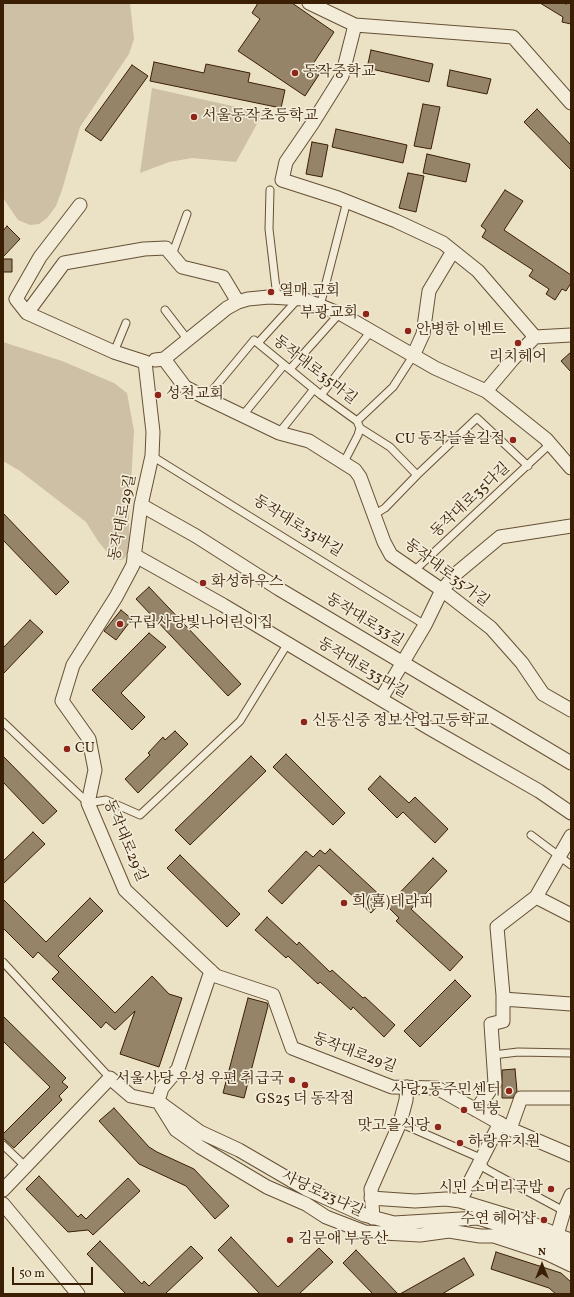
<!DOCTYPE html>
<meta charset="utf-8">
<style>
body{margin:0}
#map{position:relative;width:574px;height:1297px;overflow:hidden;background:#ebe1c5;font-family:Vollkorn,serif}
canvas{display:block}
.frame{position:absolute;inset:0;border:4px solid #3a1f05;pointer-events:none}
.north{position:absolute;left:522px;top:1245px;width:40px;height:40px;-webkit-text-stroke:3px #f2ecd9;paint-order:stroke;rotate:0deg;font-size:11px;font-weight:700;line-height:16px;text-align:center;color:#3a1f05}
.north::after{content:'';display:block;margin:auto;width:14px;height:18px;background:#3a1f05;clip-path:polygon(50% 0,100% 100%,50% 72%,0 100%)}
.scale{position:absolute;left:12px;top:1267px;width:81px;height:18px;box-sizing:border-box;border:2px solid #3a1f05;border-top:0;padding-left:5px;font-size:12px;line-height:14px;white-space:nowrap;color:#3a1f05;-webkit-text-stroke:3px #f2ecd9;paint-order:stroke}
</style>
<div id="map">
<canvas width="574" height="1297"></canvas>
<div class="frame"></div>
<div class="north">N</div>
<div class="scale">50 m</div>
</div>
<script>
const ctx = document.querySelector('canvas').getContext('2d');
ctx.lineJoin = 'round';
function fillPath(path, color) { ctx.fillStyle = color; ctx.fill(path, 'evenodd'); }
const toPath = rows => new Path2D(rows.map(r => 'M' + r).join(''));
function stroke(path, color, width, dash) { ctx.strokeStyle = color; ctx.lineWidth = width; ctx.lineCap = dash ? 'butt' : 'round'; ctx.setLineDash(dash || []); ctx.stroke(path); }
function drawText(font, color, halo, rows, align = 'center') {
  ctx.font = font + ' Vollkorn,"Noto Serif KR",serif'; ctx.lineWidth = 3.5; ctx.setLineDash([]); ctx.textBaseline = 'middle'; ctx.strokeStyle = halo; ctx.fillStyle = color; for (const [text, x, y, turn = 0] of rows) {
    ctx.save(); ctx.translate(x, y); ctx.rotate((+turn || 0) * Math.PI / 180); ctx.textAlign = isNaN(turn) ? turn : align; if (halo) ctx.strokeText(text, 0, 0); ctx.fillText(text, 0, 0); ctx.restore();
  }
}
const green = toPath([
 [3,3,130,3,134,39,129,54,80,127,62,190,56,206,47,218,39,224,30,225,18,220,3,198],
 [152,88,263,113,236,162,192,158,169,162,140,173],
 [3,342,62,361,114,383,127,393,134,431,129,517,129,543,127,553,125,558,121,560,117,560,112,558,98,541,86,522,20,471,3,461]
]);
const building = toPath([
 [258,3,292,3,334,32,313,64,322,70,305,96,238,51,260,19,252,13,258,3],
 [540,3,562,3,567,4,567,3,571,3,571,24,562,22,563,17,540,3],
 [371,50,433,64,429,82,367,68,371,50],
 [154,62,204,73,206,64,250,73,248,82,285,90,281,108,150,81,154,62],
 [132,65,148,76,101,141,85,130,132,65],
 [450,70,491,79,487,94,447,86,450,70],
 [423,104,440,107,431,149,414,146,423,104],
 [537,109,571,145,571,170,524,122,537,109],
 [336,129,407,145,403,163,332,147,336,129],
 [312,142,328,145,322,177,306,174,312,142],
 [427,154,470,164,466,182,423,173,427,154],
 [408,173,424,176,416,212,399,208,408,173],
 [505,190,523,201,504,230,571,275,571,283,566,291,562,289,555,300,546,294,549,289,529,276,533,270,482,237,486,230,481,226,505,190],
 [7,226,20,239,3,257,3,231,7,226],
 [3,259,12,259,12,272,3,272,3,259],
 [571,352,571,372,561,361,571,352],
 [3,513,69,582,56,595,3,540,3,513],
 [149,587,241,684,228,696,136,599,149,587],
 [121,610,132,619,116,640,104,631,121,610],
 [30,620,43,632,3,674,3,648,30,620],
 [149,633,166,647,121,693,145,717,132,730,92,690,149,633],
 [175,731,188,744,138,793,125,779,150,755,148,753,163,737,165,740,175,731],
 [286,754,345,813,333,825,273,767,286,754],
 [3,756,57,811,43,824,3,782,3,756],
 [251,756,266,771,190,845,175,830,251,756],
 [380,776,409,803,415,797,448,829,435,843,403,812,397,818,368,789,380,776],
 [33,832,45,844,3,884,3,861,33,832],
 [330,849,384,899,371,913,319,865,282,904,268,891,306,851,313,857,320,850,325,854,330,849],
 [180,855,240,914,227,927,167,868,180,855],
 [433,858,447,871,411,909,463,957,450,971,396,921,399,918,387,906,433,858],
 [90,898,103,911,58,956,115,1013,152,976,169,994,182,998,159,1067,120,1054,135,1011,115,1030,106,1022,101,1028,52,979,59,972,38,952,33,958,3,928,3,899,46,942,90,898],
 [267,917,297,945,299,942,330,972,332,970,363,998,365,997,395,1025,384,1037,353,1007,351,1010,320,982,318,984,288,956,286,958,255,930,267,917],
 [455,980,471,996,420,1047,404,1031,455,980],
 [248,998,267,1003,268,1006,244,1098,223,1093,248,998],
 [3,1016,66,1078,62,1082,68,1087,59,1096,62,1100,14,1148,3,1138,3,1134,50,1087,3,1041,3,1016],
 [515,1069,517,1091,513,1098,502,1098,502,1070,515,1069],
 [114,1108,149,1147,157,1152,194,1169,229,1206,215,1219,186,1186,139,1164,99,1121,114,1108],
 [39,1176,78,1217,81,1214,86,1219,128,1178,140,1191,93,1235,88,1230,68,1232,26,1189,39,1176],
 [231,1237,278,1287,319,1248,333,1262,299,1294,260,1294,218,1250,231,1237],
 [100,1241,142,1284,144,1281,149,1286,191,1246,203,1258,165,1294,126,1294,87,1254,100,1241],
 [356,1250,398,1294,373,1294,343,1263,356,1250],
 [496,1252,561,1273,571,1282,571,1294,556,1294,549,1288,491,1269,496,1252],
 [464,1258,474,1275,442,1294,400,1294,464,1258]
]);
const lane = toPath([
 [270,190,269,229,277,297],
 [172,255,187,214],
 [320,306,347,201],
 [165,310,188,340],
 [258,343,298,299],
 [114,352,126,323],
 [290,369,339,314],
 [321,395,371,331],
 [206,398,254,340,321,395,357,421],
 [243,415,284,365],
 [360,428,390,447,417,475],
 [279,433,314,389],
 [152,456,425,625],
 [344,462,358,435,360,428,357,421,393,387,413,356],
 [375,514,385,508,417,475,477,418,528,466],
 [414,571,550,444],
 [3,722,88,803,106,800,140,815,240,721,288,643],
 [531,835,571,865],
 [3,962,110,1078],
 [493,1055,518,1052,571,1053],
 [400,1123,478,1157,480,1162,486,1169,564,1211],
 [3,1145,25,1166]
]);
const street = toPath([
 [309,3,355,25,513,37,571,103],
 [355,25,342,76,312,124,286,162,282,180,338,198,396,221,443,243,478,271,535,337],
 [80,205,40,257,16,299,27,313,114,352,145,362,153,432,152,456,141,505,133,565,116,597,73,665,62,701,89,739,95,770,88,803,125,890,216,976,273,995,292,1048,392,1087,437,1088,510,1129,571,1155],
 [27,313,64,263,144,249,166,248,182,267,223,277,238,302],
 [535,337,571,335],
 [413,356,423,334,429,291,453,251],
 [164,359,185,387,206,398,279,433,309,441,355,470,360,477,384,542,391,555,442,590,491,628,522,663,543,694,571,710],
 [155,360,164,359,227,308,238,302,248,299,269,297,303,299,343,315,435,368,486,391,546,439,571,468],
 [486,391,513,359,535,337],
 [141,505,196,536,279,589,571,763],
 [134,555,223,605,429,728,539,791,571,813],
 [381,699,425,625,442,590,458,572,500,537,571,526],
 [536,897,571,915],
 [503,999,571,1004],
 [158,1101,162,1088,178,1069,211,971],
 [161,1106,176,1130,200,1147,267,1187,306,1204,326,1217,365,1232,420,1235,449,1231,480,1236,494,1236,546,1253,571,1265],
 [476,1110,495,1083,491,1024,503,1021,503,995,497,927,536,897,571,836],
 [510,1129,521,1098,571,1098],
 [3,1190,110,1078,131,1096,159,1102,200,1132,239,1150,306,1189,364,1215,394,1223,478,1218,501,1225,571,1252],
 [571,1195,564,1211,557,1235,571,1240],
 [371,1198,415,1201,446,1199,460,1201,500,1123],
 [460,1201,529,1222,557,1235],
 [3,1204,78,1294],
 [373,1218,371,1189,400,1123,406,1100,407,1087]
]);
const markers = [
 [295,73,4,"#8f2418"],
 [194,117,4,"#8f2418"],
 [271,292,4,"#8f2418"],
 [366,314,4,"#8f2418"],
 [408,331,4,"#8f2418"],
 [518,343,4,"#8f2418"],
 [158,395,4,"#8f2418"],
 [513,440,4,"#8f2418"],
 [203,583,4,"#8f2418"],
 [120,624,4,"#8f2418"],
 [304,722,4,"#8f2418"],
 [67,749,4,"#8f2418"],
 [344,903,4,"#8f2418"],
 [292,1080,4,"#8f2418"],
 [305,1085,4,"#8f2418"],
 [509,1091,4,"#8f2418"],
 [464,1110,4,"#8f2418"],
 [438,1127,4,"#8f2418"],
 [460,1143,4,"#8f2418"],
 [551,1189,4,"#8f2418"],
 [544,1220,4,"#8f2418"],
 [290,1240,4,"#8f2418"]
];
const poiNames = [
 ["동작중학교",303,73],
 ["서울동작초등학교",202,117],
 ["열매 교회",279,292],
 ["부광교회",358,314,"right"],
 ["안병한 이벤트",416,331],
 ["리치헤어",518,358,"center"],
 ["성천교회",166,395],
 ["CU 동작늘솔길점",505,440,"right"],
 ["화성하우스",211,583],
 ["구립사당빛나어린이집",128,624],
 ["신동신중 정보산업고등학교",312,722],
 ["CU",75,749],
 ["희(喜)테라피",352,903],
 ["서울사당 우성 우편 취급국",284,1080,"right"],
 ["사당2동주민센터",501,1091,"right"],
 ["GS25 더 동작점",305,1100,"center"],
 ["떡붕",472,1110],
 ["맛고을식당",430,1127,"right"],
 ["하랑유치원",468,1143],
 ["시민 소머리국밥",543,1189,"right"],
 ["수연 헤어샵",536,1220,"right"],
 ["김문애 부동산",298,1240]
];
const streetNames = [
 ["동작대로35마길",314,371,38],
 ["동작대로35다길",471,501,-43],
 ["동작대로29길",124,518,-79],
 ["동작대로33바길",297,527,32],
 ["동작대로35가길",446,574,37],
 ["동작대로33길",364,621,31],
 ["동작대로33마길",362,669,31],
 ["동작대로29길",124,841,67],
 ["동작대로29길",354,1054,20],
 ["사당로23나길",322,1195,25]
];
fillPath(green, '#cdc0a4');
fillPath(building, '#968469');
stroke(building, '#3a1f05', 1);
stroke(lane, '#665035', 9);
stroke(street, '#665035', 15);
stroke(lane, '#f2ecd9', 7);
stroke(street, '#f2ecd9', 13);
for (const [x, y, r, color] of markers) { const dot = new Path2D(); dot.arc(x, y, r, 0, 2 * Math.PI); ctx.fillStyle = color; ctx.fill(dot); stroke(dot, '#f2ecd9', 1.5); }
drawText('15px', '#3a1f05', '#f2ecd9', poiNames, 'left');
drawText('15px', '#3a1f05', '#f2ecd9', streetNames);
</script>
